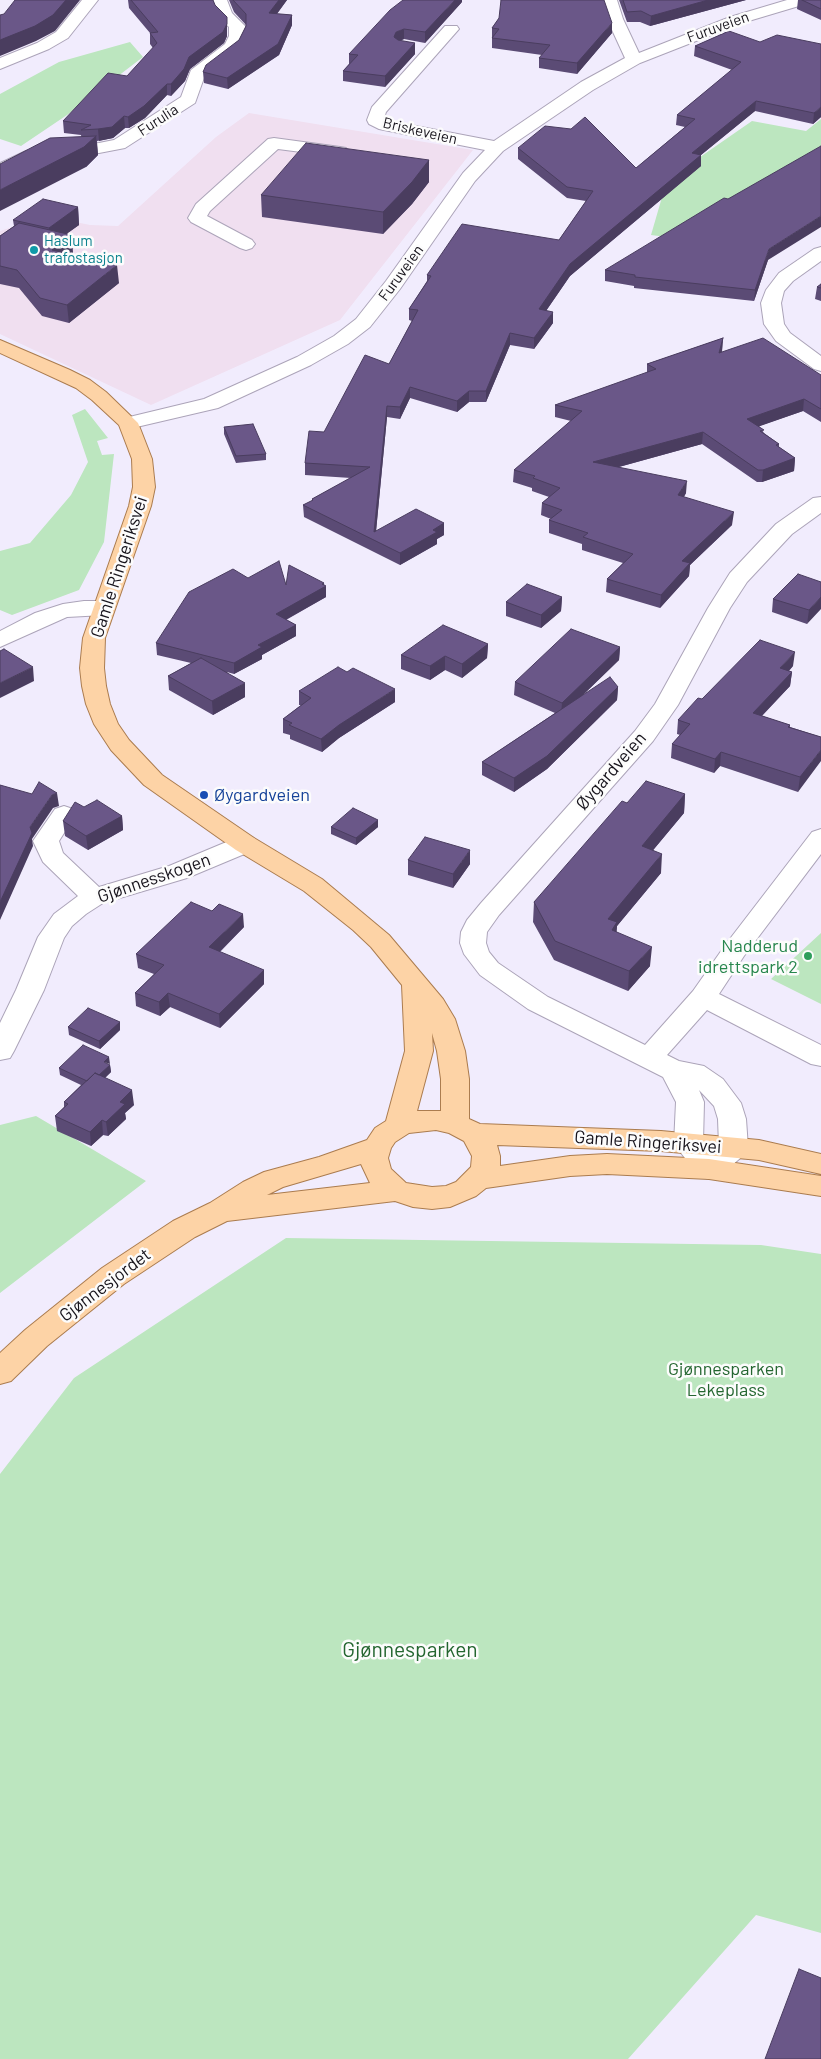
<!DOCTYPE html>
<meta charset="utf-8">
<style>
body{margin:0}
canvas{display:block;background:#f1ecfd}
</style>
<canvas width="821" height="2059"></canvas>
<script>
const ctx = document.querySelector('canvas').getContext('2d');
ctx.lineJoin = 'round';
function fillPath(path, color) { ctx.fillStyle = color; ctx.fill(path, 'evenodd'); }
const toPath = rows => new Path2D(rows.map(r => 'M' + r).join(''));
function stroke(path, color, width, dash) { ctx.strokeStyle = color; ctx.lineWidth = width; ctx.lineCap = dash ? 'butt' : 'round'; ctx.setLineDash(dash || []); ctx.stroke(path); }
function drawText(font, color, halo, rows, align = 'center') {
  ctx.font = font + ' Barlow,sans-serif'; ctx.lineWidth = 5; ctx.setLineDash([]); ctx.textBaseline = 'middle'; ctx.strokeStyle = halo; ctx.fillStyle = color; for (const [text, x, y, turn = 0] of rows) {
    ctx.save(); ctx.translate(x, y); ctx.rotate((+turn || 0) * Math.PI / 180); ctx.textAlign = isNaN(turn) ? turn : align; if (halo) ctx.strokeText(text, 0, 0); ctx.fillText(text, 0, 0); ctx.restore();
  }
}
const industrial = toPath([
 [249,113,473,150,340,320,151,405,0,334,0,231,47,216,90,225,118,226,216,137]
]);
const green = toPath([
 [130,42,143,57,67,115,21,146,0,139,0,94,59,62],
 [821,119,821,146,674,238,651,235,667,180,752,121,806,131],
 [85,409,108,438,97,441,102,455,114,454,104,542,79,590,12,615,0,610,0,551,30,543,71,495,88,462,72,415],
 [821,933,821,1004,771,979],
 [36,1116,146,1181,0,1293,0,1125],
 [286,1238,761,1245,821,1254,821,1933,756,1915,628,2059,0,2059,0,1474,74,1378]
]);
const minor = toPath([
 [82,0,98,0,68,38,49,49,0,69,0,58,37,43,56,32,82,0],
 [211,0,227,0,232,13,245,26,245,36,238,50,205,75,195,103,125,148,99,153,48,156,0,175,0,163,26,151,47,146,99,143,114,140,181,97,191,70,225,44,229,36,229,27,217,15,211,0],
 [601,0,617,0,623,19,639,53,730,17,787,0,812,0,809,3,742,23,640,63,593,90,503,151,475,181,400,289,370,327,348,344,311,365,218,408,128,429,121,427,118,423,121,419,204,399,297,357,334,336,356,319,386,281,463,173,485,150,379,129,369,124,367,120,372,107,445,26,457,26,459,29,386,112,384,118,390,121,494,141,581,82,625,58,607,19,601,0],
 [274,138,340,147,346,148,349,152,346,156,340,157,278,149,210,211,207,216,252,240,255,244,252,248,246,250,240,248,191,222,188,218,196,204,268,139,274,138],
 [821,247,821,261,793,281,784,291,781,303,784,324,790,333,821,356,821,371,814,369,776,341,764,324,761,303,766,290,779,273,814,249,821,247],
 [821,497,821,513,792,534,747,582,730,608,678,705,653,741,499,915,487,932,486,943,489,952,498,963,548,997,645,1045,693,991,726,944,812,832,821,829,821,854,744,956,719,994,821,1045,821,1066,811,1064,707,1010,667,1055,679,1061,704,1066,723,1079,741,1103,746,1119,748,1148,744,1155,719,1176,709,1179,699,1176,674,1144,676,1102,663,1077,528,1009,480,975,464,954,460,943,461,932,467,920,481,903,635,731,655,704,708,608,730,573,776,524,813,498,821,497],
 [699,1090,714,1106,718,1119,719,1145,711,1152,703,1142,704,1102,699,1090],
 [84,601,104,601,112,603,115,608,112,613,104,615,67,617,0,647,0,631,35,613,63,604,84,601],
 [64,806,73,809,76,814,59,841,63,853,99,887,169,866,236,838,245,836,254,838,258,844,254,850,187,878,103,903,86,914,72,926,64,938,44,990,14,1051,10,1058,0,1060,0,1023,16,990,38,937,54,914,78,896,43,862,33,841,55,809,64,806]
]);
const major = toPath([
 [0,340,70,370,90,380,106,392,138,423,152,459,155,487,151,506,105,638,104,668,106,686,110,704,118,724,129,740,162,775,254,838,322,879,389,935,443,999,455,1019,465,1051,469,1079,469,1119,480,1124,661,1131,759,1140,821,1154,821,1174,759,1160,661,1151,497,1145,500,1156,500,1166,570,1156,607,1154,709,1159,821,1176,821,1196,709,1179,607,1174,570,1176,486,1188,476,1196,450,1207,432,1209,413,1207,395,1201,227,1221,195,1237,124,1284,47,1346,11,1381,0,1384,0,1353,25,1330,102,1268,173,1221,210,1203,243,1182,264,1172,319,1157,367,1140,375,1128,386,1121,405,1051,402,985,371,947,353,930,304,891,236,850,144,785,111,750,94,724,86,704,82,686,80,668,83,638,129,506,133,487,132,459,119,425,92,400,76,388,0,353,0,340],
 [432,1033,437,1051,441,1079,441,1111,417,1111,433,1051,432,1033],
 [436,1130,449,1133,464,1141,472,1156,471,1167,456,1182,446,1186,432,1187,406,1183,391,1169,388,1158,391,1148,395,1142,409,1133,436,1130],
 [361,1164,370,1183,267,1195,283,1187,361,1164]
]);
const wall = toPath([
 [128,0,213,0,227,36,224,43,190,69,185,81,171,96,167,95,145,118,129,128,125,128,113,138,97,141,98,155,86,167,81,135,64,133,63,121,127,76,153,48,150,44,150,33,129,8],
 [229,0,287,0,277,14,292,15,292,25,279,55,228,89,204,83,203,72,239,40,246,26,246,25,234,12],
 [619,0,746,0,650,26,640,22,627,22],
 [798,0,821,0,821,20,797,9],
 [462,2,425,43,404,39,400,41,415,43,415,54,385,87,343,81,343,71,349,64,349,54],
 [499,18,612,33,577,74,539,68,539,58,542,55,492,48,492,28],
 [729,31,821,117,813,124,755,111,701,155,701,166,570,276,546,311,553,323,534,349,510,345,486,402,469,402,457,412,410,398,400,419,387,417,376,532,444,523,444,535,437,539,437,544,400,565,304,517,303,505,312,501,312,499,351,478,305,475,305,463,324,432,389,364,412,321,409,320,409,309,427,281,427,275,559,240,586,201,567,198,518,159,518,148,636,168,685,127,676,125,677,115,732,70,694,56,695,46],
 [429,182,412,204,383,234,262,217,261,195],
 [78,207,79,225,66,234,73,253,72,255,119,283,69,323,42,316,19,288,0,284,0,236,14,226,13,220],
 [768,260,754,301,634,288,634,286,605,281,605,270],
 [821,284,821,301,815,299,817,287],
 [723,338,722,352,821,375,821,422,803,411,759,426,764,433,779,444,779,447,795,458,794,471,762,482,757,482,702,444,619,467,686,493,684,497,732,525,690,565,689,576,660,608,606,592,607,579,623,563,582,550,582,544,549,533,549,520,551,519,541,515,542,503,549,497,532,491,532,488,513,482,514,470,571,421,555,417,555,405,647,373,647,364],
 [224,427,266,454,266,460,236,463,224,434],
 [248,578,286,585,324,583,326,597,286,620,296,625,296,636,262,655,262,659,234,674,227,672,245,697,213,715,169,690,168,676,191,663,157,655,156,643],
 [821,582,807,624,772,612,773,599],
 [562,597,561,611,541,628,506,616,506,602],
 [488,644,487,658,462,678,445,670,430,680,401,669,401,655],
 [620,647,619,660,581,697,618,687,617,700,547,769,514,792,482,775,482,762,555,713,514,695,515,682],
 [793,666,789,671,792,672,790,686,762,716,790,725,790,727,821,737,798,792,720,766,714,773,671,758,672,744,680,735,677,734,678,720,702,699],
 [299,691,395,702,339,738,322,752,290,739,290,735,283,733,283,719,301,705,299,705],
 [685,794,684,813,653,850,661,873,617,926,616,932,650,966,628,991,554,960,533,922,534,902,627,803],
 [84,807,122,816,123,830,88,850,65,836,63,821],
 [378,820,378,827,356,845,331,834,331,827],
 [408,860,470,864,453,888,408,875],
 [244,927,220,952,264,984,220,1028,170,1007,160,1016,136,1006,135,993,154,974,138,968,136,954],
 [120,1022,120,1030,100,1049,69,1035,68,1027],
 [110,1065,111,1072,105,1078,134,1105,125,1113,126,1119,108,1136,103,1135,91,1146,57,1131,55,1116,64,1107,64,1102,81,1085,60,1075,59,1068]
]);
const shadedWall = toPath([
 [66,0,80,0,55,31,36,41,0,56,0,40],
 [279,0,287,0,269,24,269,13],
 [455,0,462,0,462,2,425,43,425,32],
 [708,0,746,0,650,26,651,16],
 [292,15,292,25,279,55,228,89,227,78],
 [227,17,227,36,224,43,190,69,185,81,171,96,171,84,189,57],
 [612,23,612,33,577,74,577,63],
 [404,29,404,39,396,42,394,37,396,32],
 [415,43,415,54,385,87,385,76],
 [167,84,167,95,145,118,129,128,128,117],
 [756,101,755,111,701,155,701,166,570,276,539,321,539,309,570,264,692,153],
 [821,107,821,117,813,124,814,113],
 [124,116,125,128,113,138,99,141,98,129],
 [96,136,98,155,86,167,0,211,0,190],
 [429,160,429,182,412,204,383,234,383,212],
 [78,207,79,225,50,246,49,228],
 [821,216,821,227,768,260,754,301,755,290,769,249],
 [72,235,73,253,54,268,52,250],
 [117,265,119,283,69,323,67,305],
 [553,312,553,323,534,349,534,338],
 [510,333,510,345,486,402,486,391],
 [723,338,722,350,718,365,719,353],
 [410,387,410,398,400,419,400,407],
 [469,391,469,402,457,412,457,401],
 [804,399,803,411,746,431,747,419],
 [387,406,387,417,375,541,374,532],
 [703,432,702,444,593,474,593,462],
 [795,458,794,471,762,482,763,470],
 [687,481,686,493,677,507,678,495],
 [734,512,732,525,690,565,689,576,660,608,661,595,682,561],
 [444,523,444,535,437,539,437,544,400,565,400,553,433,530],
 [324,583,324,587,326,586,326,597,276,625,276,614],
 [562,597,561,611,541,628,541,615],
 [821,597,821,609,807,624,809,610],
 [296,625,296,636,262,655,262,659,234,674,234,663,258,645],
 [488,644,487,658,462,678,462,664],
 [620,647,619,660,561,716,562,703],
 [795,652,793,666,778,682,780,668],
 [445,656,445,670,430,680,430,666],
 [33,667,34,681,0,698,0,683],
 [792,672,790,686,751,727,753,713],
 [245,683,245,697,213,715,212,701],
 [618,687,617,700,547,769,514,792,514,778],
 [395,689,395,702,339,738,322,752,321,739,339,725],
 [821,750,821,761,798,792,800,777],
 [721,752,720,766,714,773,715,759],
 [57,793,59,806,53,808,32,839,33,846,0,920,0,902,30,827,52,795],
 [685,794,684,813,640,866,642,846],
 [122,816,123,830,88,850,86,836],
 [378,820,378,827,356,845,356,838],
 [470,850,470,864,453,888,453,874],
 [662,854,661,873,617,926,616,942,608,919],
 [243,914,244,927,210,961,209,947],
 [652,947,650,966,628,991,629,971],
 [264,970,264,984,220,1028,219,1014],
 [168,993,170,1007,160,1016,159,1002],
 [120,1022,120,1030,100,1049,99,1041],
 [109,1057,110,1064,104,1062],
 [110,1065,111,1072,92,1090,91,1083],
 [132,1090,134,1105,125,1113,126,1119,108,1136,106,1122,120,1102],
 [102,1120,103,1135,91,1146,90,1132]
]);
const building = toPath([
 [15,0,66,0,53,15,35,26,0,40,0,15,4,14,15,0],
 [131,0,213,0,215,5,227,17,227,24,223,32,189,57,184,69,171,84,167,84,144,106,128,117,124,116,112,127,98,129,81,130,91,125,63,121,108,73,127,76,157,43,150,33,158,32,131,0],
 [233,0,279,0,269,13,292,15,278,44,227,78,203,72,206,65,239,40,246,26,246,14,233,0],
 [403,0,455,0,425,32,404,29,396,32,394,37,398,40,415,43,385,76,343,71,358,55,349,54,390,10,403,0],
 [501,0,604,0,612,23,577,63,539,58,550,45,492,38,499,29,492,28,499,18,501,0],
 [623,0,708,0,651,16,641,11,627,12,623,0],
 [802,0,821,0,821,9,802,0],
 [729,31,760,42,777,35,821,44,821,107,814,113,756,101,692,153,701,155,570,264,539,309,553,312,534,338,510,333,486,391,469,391,457,401,410,387,400,407,387,406,374,532,416,509,444,523,433,530,437,532,400,553,303,505,313,500,312,499,370,467,305,463,309,431,324,432,365,355,389,364,418,310,409,309,431,276,427,275,462,224,559,240,593,191,567,187,518,148,545,126,571,129,585,117,636,168,695,119,677,115,741,62,695,46,729,31],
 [96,136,84,147,0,190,0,164,50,138,96,136],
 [306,143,429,160,412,182,383,212,261,195,306,143],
 [821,146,821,216,769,249,755,290,635,277,635,275,605,270,724,198,728,199,821,146],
 [43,199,78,207,49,228,13,220,43,199],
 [19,223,72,235,52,250,117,265,67,305,40,298,17,270,0,266,0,236,19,223],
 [821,284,821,288,817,287,821,284],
 [723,338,719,353,763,338,821,375,821,409,804,399,747,419,764,430,760,431,779,444,776,445,795,458,763,470,758,470,703,432,593,462,687,481,678,495,734,512,682,561,690,563,661,595,607,579,633,554,583,537,588,533,549,520,562,510,542,503,560,488,533,478,535,476,514,470,582,411,555,405,656,369,647,364,723,338],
 [253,424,266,454,236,456,224,427,253,424],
 [279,561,286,585,289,565,324,583,322,584,326,586,276,614,296,625,258,645,262,647,234,663,156,643,189,592,233,569,248,578,279,561],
 [798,574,821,582,821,597,809,610,773,599,798,574],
 [527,584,562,597,541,615,506,602,527,584],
 [443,625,488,644,462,664,445,656,430,666,401,655,443,625],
 [571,629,620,647,562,703,515,682,571,629],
 [760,640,795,652,780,668,792,672,753,713,790,725,788,727,821,737,821,750,800,777,721,752,715,759,672,744,690,724,678,720,698,698,702,699,760,640],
 [4,649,33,667,0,683,0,651,4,649],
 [201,658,245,683,212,701,168,676,201,658],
 [338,667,347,672,353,668,395,689,339,725,321,739,289,725,292,723,283,719,311,698,299,691,338,667],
 [610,677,618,687,547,756,514,778,482,762,610,677],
 [646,781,685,794,642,846,662,854,608,919,617,922,612,930,652,947,629,971,555,941,534,902,622,801,627,803,646,781],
 [39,782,57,793,52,795,30,827,32,833,0,902,0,785,32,794,39,782],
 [97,800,122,816,86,836,63,821,75,802,84,807,97,800],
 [353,808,378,820,356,838,331,827,353,808],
 [425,837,470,850,453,874,408,860,425,837],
 [191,902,212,911,219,904,243,914,209,947,264,970,219,1014,168,993,159,1002,135,993,164,965,136,954,191,902],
 [88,1008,120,1022,99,1041,68,1027,88,1008],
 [83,1045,109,1057,104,1062,110,1065,99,1075,95,1073,87,1081,59,1068,83,1045],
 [95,1073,132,1090,120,1102,125,1104,106,1122,102,1120,90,1132,55,1116,68,1104,64,1102,95,1073],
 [799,1969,821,1978,821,2059,765,2059,799,1969]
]);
const markers = [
 [34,250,5,"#0f9aa8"],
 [204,795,5,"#1a4fb4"],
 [808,956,5,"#2e9e5b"]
];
const farStreetnames = [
 ["Furuveien",718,27,-20],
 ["Furulia",158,120,-33],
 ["Briskeveien",420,131,13],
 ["Furuveien",401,273,-54]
];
const farCulturenames = [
 ["Haslum",44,241],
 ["trafostasjon",44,258]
];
const streetNames = [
 ["Gamle Ringeriksvei",119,567,-72],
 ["Øygardveien",611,771,-49],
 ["Gjønnesskogen",154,878,-19],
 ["Gamle Ringeriksvei",648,1142,4],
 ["Gjønnesjordet",105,1285,-37]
];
const transitNames = [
 ["Øygardveien",214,795]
];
const leisureNames = [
 ["Nadderud",798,946],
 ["idrettspark 2",798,967]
];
const parkNames = [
 ["Gjønnesparken",726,1369],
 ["Lekeplass",726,1390]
];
const nearParknames = [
 ["Gjønnesparken",410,1650]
];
fillPath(industrial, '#f0dff0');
fillPath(green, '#bce6bf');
stroke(minor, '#aca4b9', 2);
stroke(major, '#ab7c4f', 2);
fillPath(minor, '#fff');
fillPath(major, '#fdd3a6');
fillPath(wall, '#5b4b75');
fillPath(shadedWall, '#4a3d5f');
fillPath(building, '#6a5788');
stroke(building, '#4a3d5f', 1);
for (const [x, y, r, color] of markers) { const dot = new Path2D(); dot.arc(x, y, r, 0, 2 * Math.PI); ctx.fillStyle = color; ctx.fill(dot); stroke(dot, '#fcfcfc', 2); }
drawText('15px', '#16131b', '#fcfcfc', farStreetnames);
drawText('15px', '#0d838f', '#fcfcfc', farCulturenames, 'left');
drawText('18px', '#16131b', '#fcfcfc', streetNames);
drawText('18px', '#164399', '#fcfcfc', transitNames, 'left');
drawText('18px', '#27864d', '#fcfcfc', leisureNames, 'right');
drawText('18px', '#246630', '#fcfcfc', parkNames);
drawText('21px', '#246630', '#fcfcfc', nearParknames);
</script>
